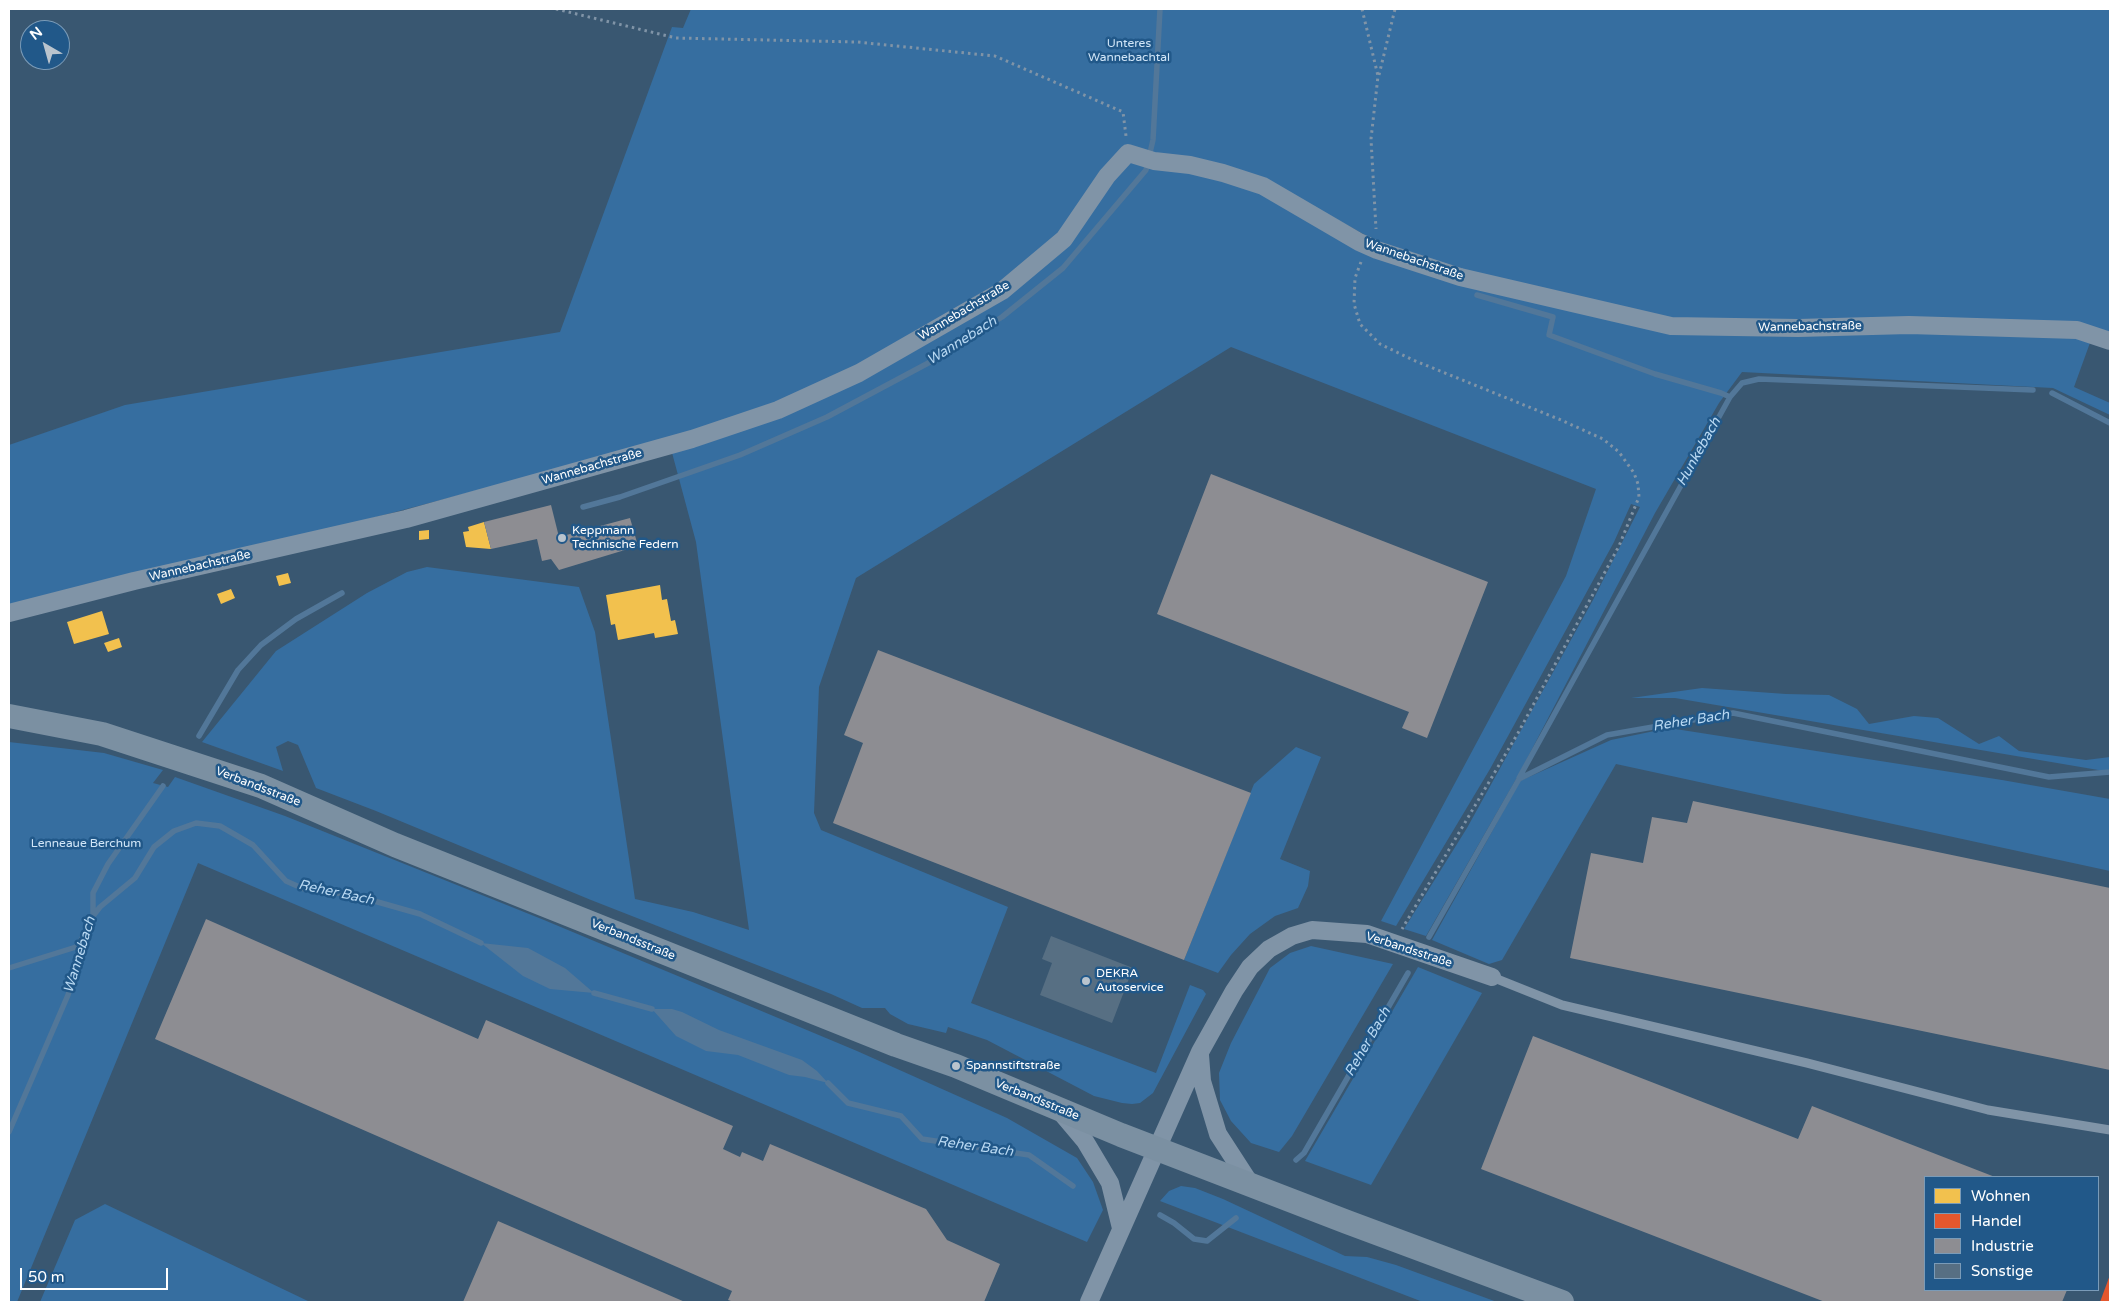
<!DOCTYPE html>
<meta charset="utf-8">
<style>
body{margin:0}
#map{position:relative;width:2119px;height:1311px;overflow:hidden;background:#395771;font-family:"Varela Round",sans-serif}
canvas{display:block}
.frame{position:absolute;inset:0;border:10px solid #fff;pointer-events:none}
.legend{position:absolute;left:1924px;top:1176px;width:175px;height:115px;box-sizing:border-box;background:#215889;border:1px solid #7a9bb8;margin:0;padding:6px 9px;list-style:none;font-size:15px;color:#fff}
.legend li{display:flex;align-items:center;gap:10px;height:25px}
.legend b{width:25px;border:1px solid #7a9bb8}
.north{position:absolute;left:20px;top:20px;width:50px;height:50px;box-sizing:border-box;background:#215889;border:1px solid #7a9bb8;border-radius:50%;rotate:322deg;font-size:14px;font-weight:700;line-height:20px;text-align:center;color:#fff}
.north::after{content:'';display:block;margin:auto;width:18px;height:22px;background:#bac4cd;clip-path:polygon(50% 0,100% 100%,50% 72%,0 100%)}
.scale{position:absolute;left:20px;top:1268px;width:148px;height:22px;box-sizing:border-box;border:2px solid #fff;border-top:0;padding-left:6px;font-size:15px;line-height:18px;white-space:nowrap;color:#fff;-webkit-text-stroke:4px #215889;paint-order:stroke}
</style>
<div id="map">
<canvas width="2119" height="1311"></canvas>
<div class="frame"></div>
<ul class="legend">
<li><b style="height:14px;background:#f2c14e"></b>Wohnen</li>
<li><b style="height:14px;background:#e4572e"></b>Handel</li>
<li><b style="height:14px;background:#8d8d92"></b>Industrie</li>
<li><b style="height:14px;background:#576f83"></b>Sonstige</li>
</ul>
<div class="north">N</div>
<div class="scale">50 m</div>
</div>
<script>
const ctx = document.querySelector('canvas').getContext('2d');
ctx.lineJoin = 'round';
function fillPath(path, color) { ctx.fillStyle = color; ctx.fill(path, 'evenodd'); }
const toPath = rows => new Path2D(rows.map(r => 'M' + r).join(''));
function stroke(path, color, width, dash) { ctx.strokeStyle = color; ctx.lineWidth = width; ctx.lineCap = dash ? 'butt' : 'round'; ctx.setLineDash(dash || []); ctx.stroke(path); }
function drawText(font, color, halo, rows, align = 'center') {
  ctx.font = font + ' "Varela Round",sans-serif'; ctx.lineWidth = 5; ctx.setLineDash([]); ctx.textBaseline = 'middle'; ctx.strokeStyle = halo; ctx.fillStyle = color; for (const [text, x, y, turn = 0] of rows) {
    ctx.save(); ctx.translate(x, y); ctx.rotate((+turn || 0) * Math.PI / 180); ctx.textAlign = isNaN(turn) ? turn : align; if (halo) ctx.strokeText(text, 0, 0); ctx.fillText(text, 0, 0); ctx.restore();
  }
}
const green = toPath([
 [691,9,2110,9,2110,346,2091,340,2074,387,2110,403,2110,415,2053,388,1742,372,1719,403,1655,513,1519,774,1426,936,1404,929,1467,828,1593,600,1640,507,1631,504,1614,542,1490,769,1396,926,1381,921,1566,576,1596,489,1231,347,856,578,819,687,814,813,821,830,1008,907,971,1003,1156,1073,1190,985,1203,990,1206,994,1153,1093,1140,1103,1132,1104,1122,1103,1094,1096,987,1040,948,1027,946,1033,908,1024,890,1014,885,1008,862,1008,831,994,591,900,376,811,316,788,298,745,288,741,276,747,283,771,202,742,276,651,367,593,407,572,427,567,579,587,595,632,635,899,693,912,749,930,696,542,671,449,693,444,780,415,863,377,1005,294,1066,242,1109,177,1127,161,1189,171,1263,192,1367,248,1367,236,1265,180,1197,159,1155,155,1130,146,1105,173,1060,236,999,288,859,368,776,406,692,434,281,542,9,606,9,445,125,405,560,332,672,27,683,28],
 [1702,688,1786,694,1829,695,1857,709,1869,724,1914,716,1938,718,1979,744,1999,736,2019,751,2086,760,2110,757,2110,772,1675,698,1631,698],
 [1669,728,2002,780,2110,799,2110,871,1616,764,1502,960,1489,964,1432,940,1520,781,1611,740],
 [9,742,104,753,163,770,153,783,168,787,175,777,285,816,544,920,857,1051,1007,1118,1077,1158,1093,1182,1103,1210,1087,1242,198,863,17,1302,9,1302],
 [1296,747,1321,757,1280,859,1310,871,1308,886,1298,908,1275,916,1250,934,1231,955,1218,973,1184,960,1254,784],
 [1311,946,1393,964,1292,1136,1279,1152,1251,1143,1231,1121,1220,1100,1219,1073,1231,1043,1270,968,1290,953],
 [1418,967,1482,993,1371,1185,1305,1161],
 [1181,1186,1195,1188,1223,1199,1345,1256,1367,1257,1396,1265,1497,1302,1423,1302,1160,1201,1169,1191],
 [105,1204,310,1302,40,1302,75,1220]
]);
const water = toPath([
 [481,943,528,948,565,968,594,993,550,989,523,976],
 [652,1009,672,1009,682,1012,719,1030,802,1060,817,1071,828,1083,805,1077,789,1075,738,1055,706,1051,676,1036]
]);
const homes = toPath([
 [484,522,491,549,466,547,463,532,469,531,468,527],
 [429,530,429,539,419,540,419,531],
 [288,573,291,583,279,586,276,576],
 [660,585,662,600,667,599,671,621,675,620,678,634,655,638,654,633,618,640,615,624,611,625,606,595],
 [231,589,235,598,221,604,217,594],
 [102,611,109,634,74,644,67,622],
 [119,638,122,647,108,652,104,643]
]);
const shops = toPath([
 [2110,1275,2110,1302,2100,1302]
]);
const industry = toPath([
 [1211,474,1488,582,1427,738,1402,728,1409,712,1157,614],
 [551,505,559,537,630,518,638,546,559,570,551,559,542,561,537,539,491,549,484,522],
 [878,650,1251,793,1184,960,833,823,863,743,844,735],
 [1693,801,2110,888,2110,1070,1570,958,1591,853,1643,863,1652,817,1687,823],
 [206,919,478,1039,486,1020,733,1126,723,1149,740,1157,742,1152,763,1161,770,1144,926,1209,947,1240,1000,1264,984,1302,734,1302,728,1300,732,1291,155,1039],
 [1533,1036,1798,1139,1812,1106,1995,1177,1925,1177,1925,1290,2067,1290,2062,1302,1825,1302,1481,1169],
 [498,1221,685,1302,463,1302]
]);
const stream = toPath([
 [1477,295,1553,317,1549,335,1655,374,1721,393,1730,397],
 [2052,393,2110,423],
 [583,507,620,497,740,455,827,417,932,361,1002,317,1063,268,1146,170,1153,140,1160,9],
 [199,736,238,670,261,645,296,619,342,593],
 [1519,778,1730,397,1742,383,1759,379,2033,390],
 [93,916,100,907,135,878,154,847,174,831,196,823,220,826,253,845,286,881,304,889,353,895,420,914,481,943],
 [1429,937,1519,779,1607,735,1733,713,2049,777,2110,772],
 [9,968,76,947,85,934],
 [594,993,652,1009],
 [828,1083,848,1103,901,1116,922,1139,1029,1155,1073,1186],
 [9,1132,68,995,93,916,93,893,108,864,163,786],
 [1296,1160,1304,1153,1408,973],
 [1160,1215,1174,1223,1194,1239,1207,1241,1236,1218]
]);
const building = toPath([
 [1051,936,1133,968,1112,1023,1040,995,1052,963,1042,959]
]);
const path = toPath([
 [556,9,676,38,857,42,995,56,1123,112,1126,136],
 [1362,9,1378,76,1371,139,1376,229],
 [1379,75,1395,9],
 [1361,262,1355,278,1354,304,1360,324,1380,344,1413,360,1561,420,1603,439,1619,452,1634,473,1638,484,1639,497,1619,546,1592,596,1518,733,1402,929]
]);
const service = toPath([
 [1492,977,1562,1005,1807,1063,1988,1110,2110,1130]
]);
const minor = toPath([
 [9,613,134,581,406,519,692,439,778,410,859,373,1002,291,1064,239,1107,176,1128,153,1154,161,1190,165,1223,173,1263,186,1359,242,1377,250,1460,277,1671,326,1798,328,1909,325,2077,330,2110,341],
 [1200,1055,1202,1081,1218,1134,1251,1185],
 [1058,1109,1085,1141,1110,1183,1121,1228],
 [1089,1302,1200,1052,1234,991,1250,967,1269,949,1292,936,1312,930,1367,934,1492,977]
]);
const secondary = toPath([
 [9,716,102,734,261,786,395,845,896,1045,956,1066,1121,1135,1347,1222,1562,1302]
]);
const markers = [
 [562,538,5,"#bac4cd"],
 [1086,981,5,"#bac4cd"],
 [956,1066,5,"#bac4cd"]
];
const parkNames = [
 ["Unteres",1129,44],
 ["Wannebachtal",1129,58],
 ["Lenneaue Berchum",86,844]
];
const streetNames = [
 ["Wannebachstraße",1414,260,19],
 ["Wannebachstraße",964,311,-31],
 ["Wannebachstraße",1810,327,-1],
 ["Wannebachstraße",592,467,-16],
 ["Wannebachstraße",200,566,-13],
 ["Verbandsstraße",258,787,21],
 ["Verbandsstraße",633,940,22],
 ["Verbandsstraße",1409,950,18],
 ["Verbandsstraße",1037,1100,22]
];
const poiNames = [
 ["Keppmann",572,531],
 ["Technische Federn",572,545],
 ["DEKRA",1096,974],
 ["Autoservice",1096,988],
 ["Spannstiftstraße",966,1066]
];
const waterNames = [
 ["Wannebach",962,341,-32],
 ["Hunkebach",1699,452,-61],
 ["Reher Bach",1691,721,-9],
 ["Reher Bach",336,893,12],
 ["Wannebach",80,955,-73],
 ["Reher Bach",1368,1042,-60],
 ["Reher Bach",975,1147,8]
];
fillPath(green, '#366ea0');
fillPath(water, '#527799');
fillPath(homes, '#f2c14e');
fillPath(shops, '#e4572e');
fillPath(industry, '#8d8d92');
stroke(stream, '#527799', 5.5);
fillPath(building, '#576f83');
stroke(path, '#8094a7', 3, [2.5, 4]);
stroke(service, '#8094a7', 9);
stroke(minor, '#8094a7', 18);
stroke(secondary, '#7b90a2', 24);
for (const [x, y, r, color] of markers) { const dot = new Path2D(); dot.arc(x, y, r, 0, 2 * Math.PI); ctx.fillStyle = color; ctx.fill(dot); stroke(dot, '#215889', 2); }
drawText('12px', '#d1e6f8', '#215889', parkNames);
drawText('12px', '#fff', '#215889', streetNames);
drawText('12px', '#fff', '#215889', poiNames, 'left');
drawText('italic 14px', '#b8d8f2', '#215889', waterNames);
</script>
